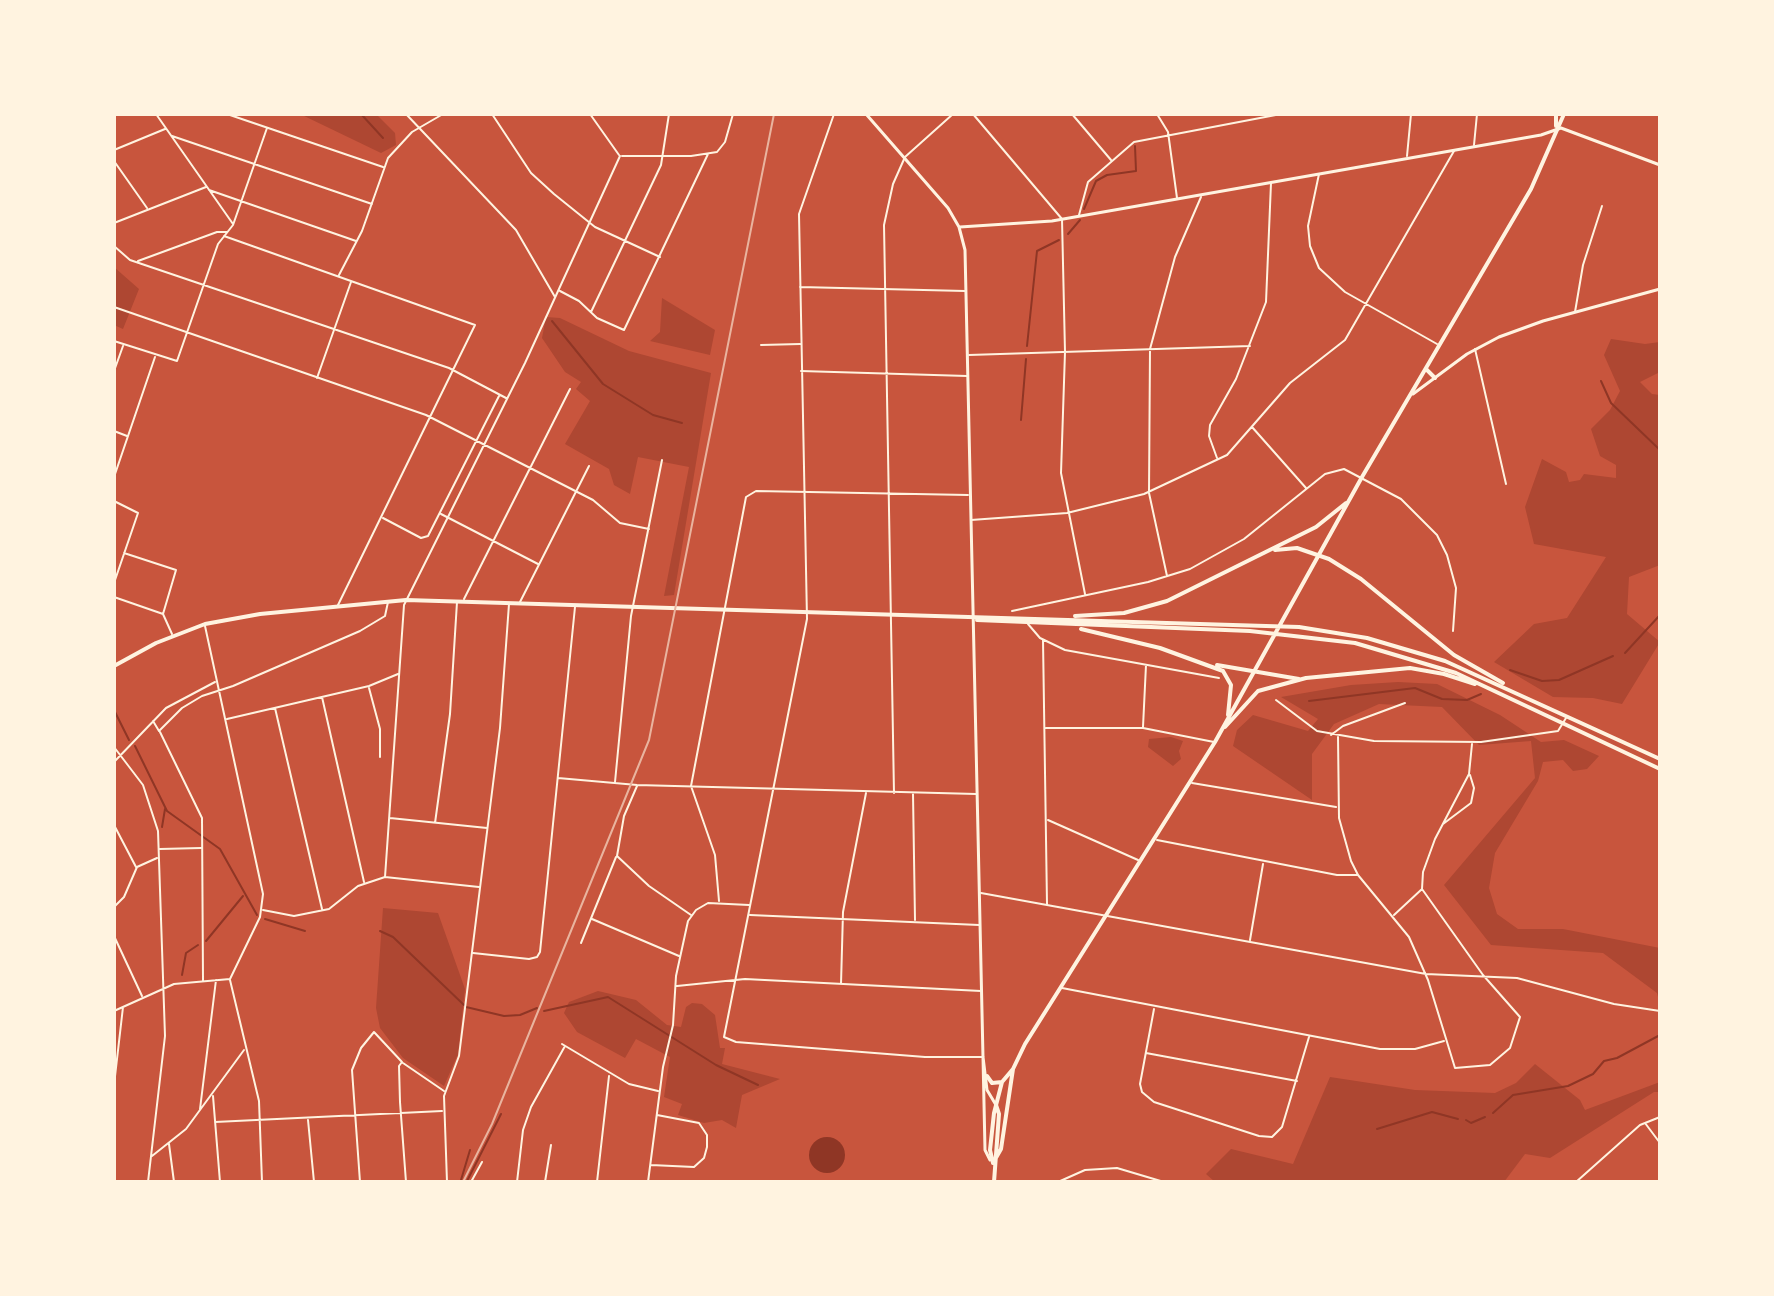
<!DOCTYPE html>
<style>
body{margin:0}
#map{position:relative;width:1774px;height:1296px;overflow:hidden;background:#c8553d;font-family:"Asap Condensed",sans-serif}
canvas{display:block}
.frame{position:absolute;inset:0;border:116px solid #fff3e0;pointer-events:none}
</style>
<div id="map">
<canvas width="1774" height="1296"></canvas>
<div class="frame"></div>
</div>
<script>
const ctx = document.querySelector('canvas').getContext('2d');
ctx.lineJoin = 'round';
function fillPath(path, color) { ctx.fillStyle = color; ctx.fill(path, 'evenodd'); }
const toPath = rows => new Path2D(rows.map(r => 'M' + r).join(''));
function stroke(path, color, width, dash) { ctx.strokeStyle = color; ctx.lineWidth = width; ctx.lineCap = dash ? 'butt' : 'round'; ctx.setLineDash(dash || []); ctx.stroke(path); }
const green = toPath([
 [300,114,376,114,395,133,396,145,381,153],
 [114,267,139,289,123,329,114,325],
 [662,298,715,330,710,355,650,341,660,332],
 [546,317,560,318,629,351,711,373,674,595,664,596,689,467,638,457,630,494,614,485,609,469,565,444,590,401,576,389,581,382,565,372,542,338],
 [1611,339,1645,344,1660,342,1660,372,1640,382,1652,394,1660,395,1660,565,1629,577,1627,614,1660,642,1622,704,1593,698,1553,697,1494,662,1534,624,1567,618,1606,557,1534,544,1525,507,1542,459,1566,472,1569,482,1580,480,1584,474,1616,478,1616,465,1600,456,1591,429,1610,410,1620,391,1604,355],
 [1398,682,1437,684,1500,715,1541,742,1564,740,1599,756,1587,769,1573,771,1563,760,1543,762,1538,781,1495,853,1489,888,1497,914,1518,929,1563,929,1660,948,1660,1005,1657,993,1603,953,1491,945,1444,885,1535,778,1531,741,1479,745,1442,707,1379,704,1334,724,1312,754,1312,800,1233,746,1237,730,1253,715,1308,731,1318,719,1281,697,1351,685],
 [1171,737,1183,741,1179,751,1181,759,1173,766,1148,747,1149,739],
 [383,908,438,913,465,989,458,1054,444,1086,403,1058,380,1028,376,1008],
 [598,991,636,1000,667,1025,681,1027,686,1007,692,1003,702,1004,715,1015,720,1048,725,1048,722,1064,780,1079,742,1095,736,1128,722,1120,704,1123,678,1115,682,1104,664,1097,670,1057,636,1039,625,1058,577,1032,564,1013,569,1002],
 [1535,1064,1580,1100,1585,1110,1660,1082,1660,1092,1654,1092,1550,1158,1525,1154,1504,1182,1215,1182,1206,1174,1231,1149,1293,1164,1330,1077,1415,1090,1495,1093,1516,1083]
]);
const water = toPath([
 '809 1155a18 18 0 1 1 36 0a18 18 0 1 1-36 0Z'
]);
const stream = toPath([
 [361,114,383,138],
 [1084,209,1096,181,1107,175,1136,171,1135,146],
 [1068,234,1080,220],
 [552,321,603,384,653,415,682,423],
 [1027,346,1037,251,1059,240],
 [1601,381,1611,403,1660,450],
 [1021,420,1026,359],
 [1625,653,1660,615],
 [1510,670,1542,681,1559,680,1613,656],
 [1309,701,1415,688,1442,699,1467,700,1481,694],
 [114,710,129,740],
 [135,746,167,811,220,849,257,915],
 [162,827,165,809],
 [265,919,305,931],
 [380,931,393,937,464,1005],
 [206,941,243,896],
 [182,975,186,953,198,945],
 [466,1007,504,1016,520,1015,537,1008],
 [544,1011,608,997,716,1065,758,1085],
 [1493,1113,1513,1095,1568,1086,1593,1074,1604,1061,1617,1058,1660,1035],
 [1466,1120,1471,1123,1485,1117],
 [1377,1129,1432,1112,1458,1119],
 [461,1180,470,1150],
 [467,1181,501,1114]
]);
const minor = toPath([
 [156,114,233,224],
 [227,114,383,167],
 [406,114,516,230,555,297],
 [492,114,531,173,554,194,595,227,660,257],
 [590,114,619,155],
 [834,114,799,214,807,619,724,1037,736,1042,925,1057,982,1057],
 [973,114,1062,219,1065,352,1061,473,1085,594],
 [1072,114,1111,160],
 [1157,114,1168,132,1177,198],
 [172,136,372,204],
 [1474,145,1477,114],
 [114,150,165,129],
 [622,156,691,156,717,152,725,142,733,114],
 [1407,156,1411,114],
 [114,161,147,208],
 [1319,174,1308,226,1310,246,1319,268,1345,292,1437,344],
 [209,190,356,241],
 [1079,215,1088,182,1134,142,1281,114],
 [114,223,206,187],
 [224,236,475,325,338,605],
 [114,246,130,260,449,368,506,398],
 [138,261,217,232,227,232],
 [339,275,362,231,388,158,412,132,443,114],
 [800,287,965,291],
 [560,291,579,301,597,318,624,330,708,154],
 [114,307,426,415,593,500,620,523,649,529],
 [591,312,661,165,669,114],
 [1575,312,1583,265,1602,206],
 [114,341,177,361,218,244,233,225,267,128],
 [761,345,800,344],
 [1475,349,1506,484],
 [969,355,1250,346],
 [114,371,123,346],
 [801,371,967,376],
 [317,378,351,282],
 [1252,427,1306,488],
 [114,431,127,436],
 [1217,458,1209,436,1210,425,1236,379,1266,302,1271,183],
 [114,477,155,357],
 [114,501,138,513,114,583],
 [441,514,538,564],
 [383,518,421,538,428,536,499,396],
 [971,520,1067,513,1144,494,1227,455,1290,383,1345,340,1454,151],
 [124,553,176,570,163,614],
 [1167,576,1149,493,1150,349,1175,257,1201,197],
 [114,597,163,614,172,634],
 [464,599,570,389],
 [520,602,589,466],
 [1012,611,1148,582,1190,569,1244,539,1325,474,1344,469,1401,499,1437,535,1447,555,1456,588,1453,631],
 [1028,624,1040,638,1065,650,1219,678],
 [205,626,263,894,260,917,230,979],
 [1043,640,1047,904],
 [369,688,380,729,380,757],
 [322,697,364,882],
 [1276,700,1317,731,1374,741,1481,742,1558,731,1566,718],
 [275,708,322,909],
 [227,719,369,686,398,674],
 [153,721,159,731,182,708,202,696,233,686,360,631,385,616,388,602],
 [1143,727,1146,665],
 [1046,728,1143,728,1214,742],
 [160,732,202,818,203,980],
 [1331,735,1343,726,1405,703],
 [1338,737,1339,818,1351,861,1358,875,1409,937,1428,980,1455,1068,1490,1065,1510,1048,1520,1017,1483,975,1422,889],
 [114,747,143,785,158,831,165,1036,148,1182],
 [114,762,166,708,215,682],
 [558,778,637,785,976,794],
 [615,782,631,616,662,460],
 [1192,783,1336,807],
 [637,786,624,816,617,856,649,886,691,915],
 [894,793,884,225,893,184,905,157,953,114],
 [913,794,915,920],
 [390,818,487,828],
 [1048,820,1138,860],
 [435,823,450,714,457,602],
 [1443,824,1471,803,1474,788,1470,775],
 [114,825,136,867],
 [1157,840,1337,875,1358,875],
 [160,849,201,848],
 [385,877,404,605,525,363,620,156],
 [981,893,1426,974,1517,978,1614,1004,1660,1011],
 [719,901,715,855,691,786,746,497,756,491,968,495],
 [114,907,124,897,137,867,157,858],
 [263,910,294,916,329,909,358,886,385,877,479,887],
 [750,915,979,925],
 [1394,915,1422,889,1423,872,1435,839,1469,774,1472,744],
 [592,919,679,956],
 [114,936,142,996],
 [1250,940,1263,864],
 [581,943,616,857],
 [473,953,529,959,537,957,540,952,575,607],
 [230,980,259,1101,262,1182],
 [841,984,843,912,866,793],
 [677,986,745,979,981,991],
 [1062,988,1380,1049,1415,1049,1444,1041],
 [1154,1009,1140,1084,1142,1092,1154,1102,1259,1136,1272,1137,1282,1127,1309,1037],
 [114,1011,174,984,230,979],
 [562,1044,629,1084,658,1091],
 [1146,1053,1297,1081],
 [403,1063,444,1091],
 [114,1085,123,1007],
 [213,1096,220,1182],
 [200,1109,216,980],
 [308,1120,314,1182],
 [215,1122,442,1111],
 [1645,1123,1660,1143],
 [169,1144,174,1182],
 [152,1156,186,1129,244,1050],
 [651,1165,694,1167,704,1158,707,1147,707,1135,699,1123,657,1115],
 [360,1182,352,1070,361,1048,374,1032,402,1062,399,1066,400,1102,406,1182],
 [447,1182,444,1096,459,1056,500,728,509,604],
 [462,1182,464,1182],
 [471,1182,482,1162],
 [517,1182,523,1130,531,1107,565,1046],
 [545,1182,551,1145],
 [597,1182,609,1076],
 [648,1182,663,1067,673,1025,676,976,688,921,696,910,708,903,749,905],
 [1058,1182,1085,1170,1117,1168,1164,1182],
 [1576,1182,1640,1125,1660,1117]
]);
const tertiary = toPath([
 [960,227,1052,221,1541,135,1561,128,1660,165],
 [1413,394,1467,354,1499,337,1543,321,1660,289]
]);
const secondary = toPath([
 [866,114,948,208,959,227,965,250,983,1057,987,1090,996,1105],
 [983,1057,985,1150,990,1160]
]);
const trunk = toPath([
 [1556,114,1556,126],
 [1426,369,1435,378],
 [1275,550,1297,548,1329,559,1361,579,1454,655,1503,683],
 [1075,616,1124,613,1167,601,1316,527,1346,503],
 [977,620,1250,631,1355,643,1456,673,1660,769],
 [1081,629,1160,648,1223,671,1231,685,1228,715],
 [1217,665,1299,679],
 [114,666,156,643,205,624,260,614,406,600,1299,627,1367,638,1445,661,1660,759],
 [1225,727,1258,691,1306,678,1410,668,1444,674,1475,684],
 [987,1076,992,1083,1002,1082],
 [993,1163,1001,1149,1013,1069,1025,1044,1215,742,1362,477,1531,189,1564,114],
 [993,1163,990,1150,994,1113,1002,1082,1013,1069],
 [994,1182,999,1114,996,1105]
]);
const rail = toPath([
 [463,1182,492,1124,649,740,774,114]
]);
fillPath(green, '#ae4732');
fillPath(water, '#8f3625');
stroke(stream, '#8f3625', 2);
stroke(minor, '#fff3e0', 2);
stroke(tertiary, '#fff3e0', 3);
stroke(secondary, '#fff3e0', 3);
stroke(trunk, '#fff3e0', 4);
stroke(rail, '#e9b49f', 2);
</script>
